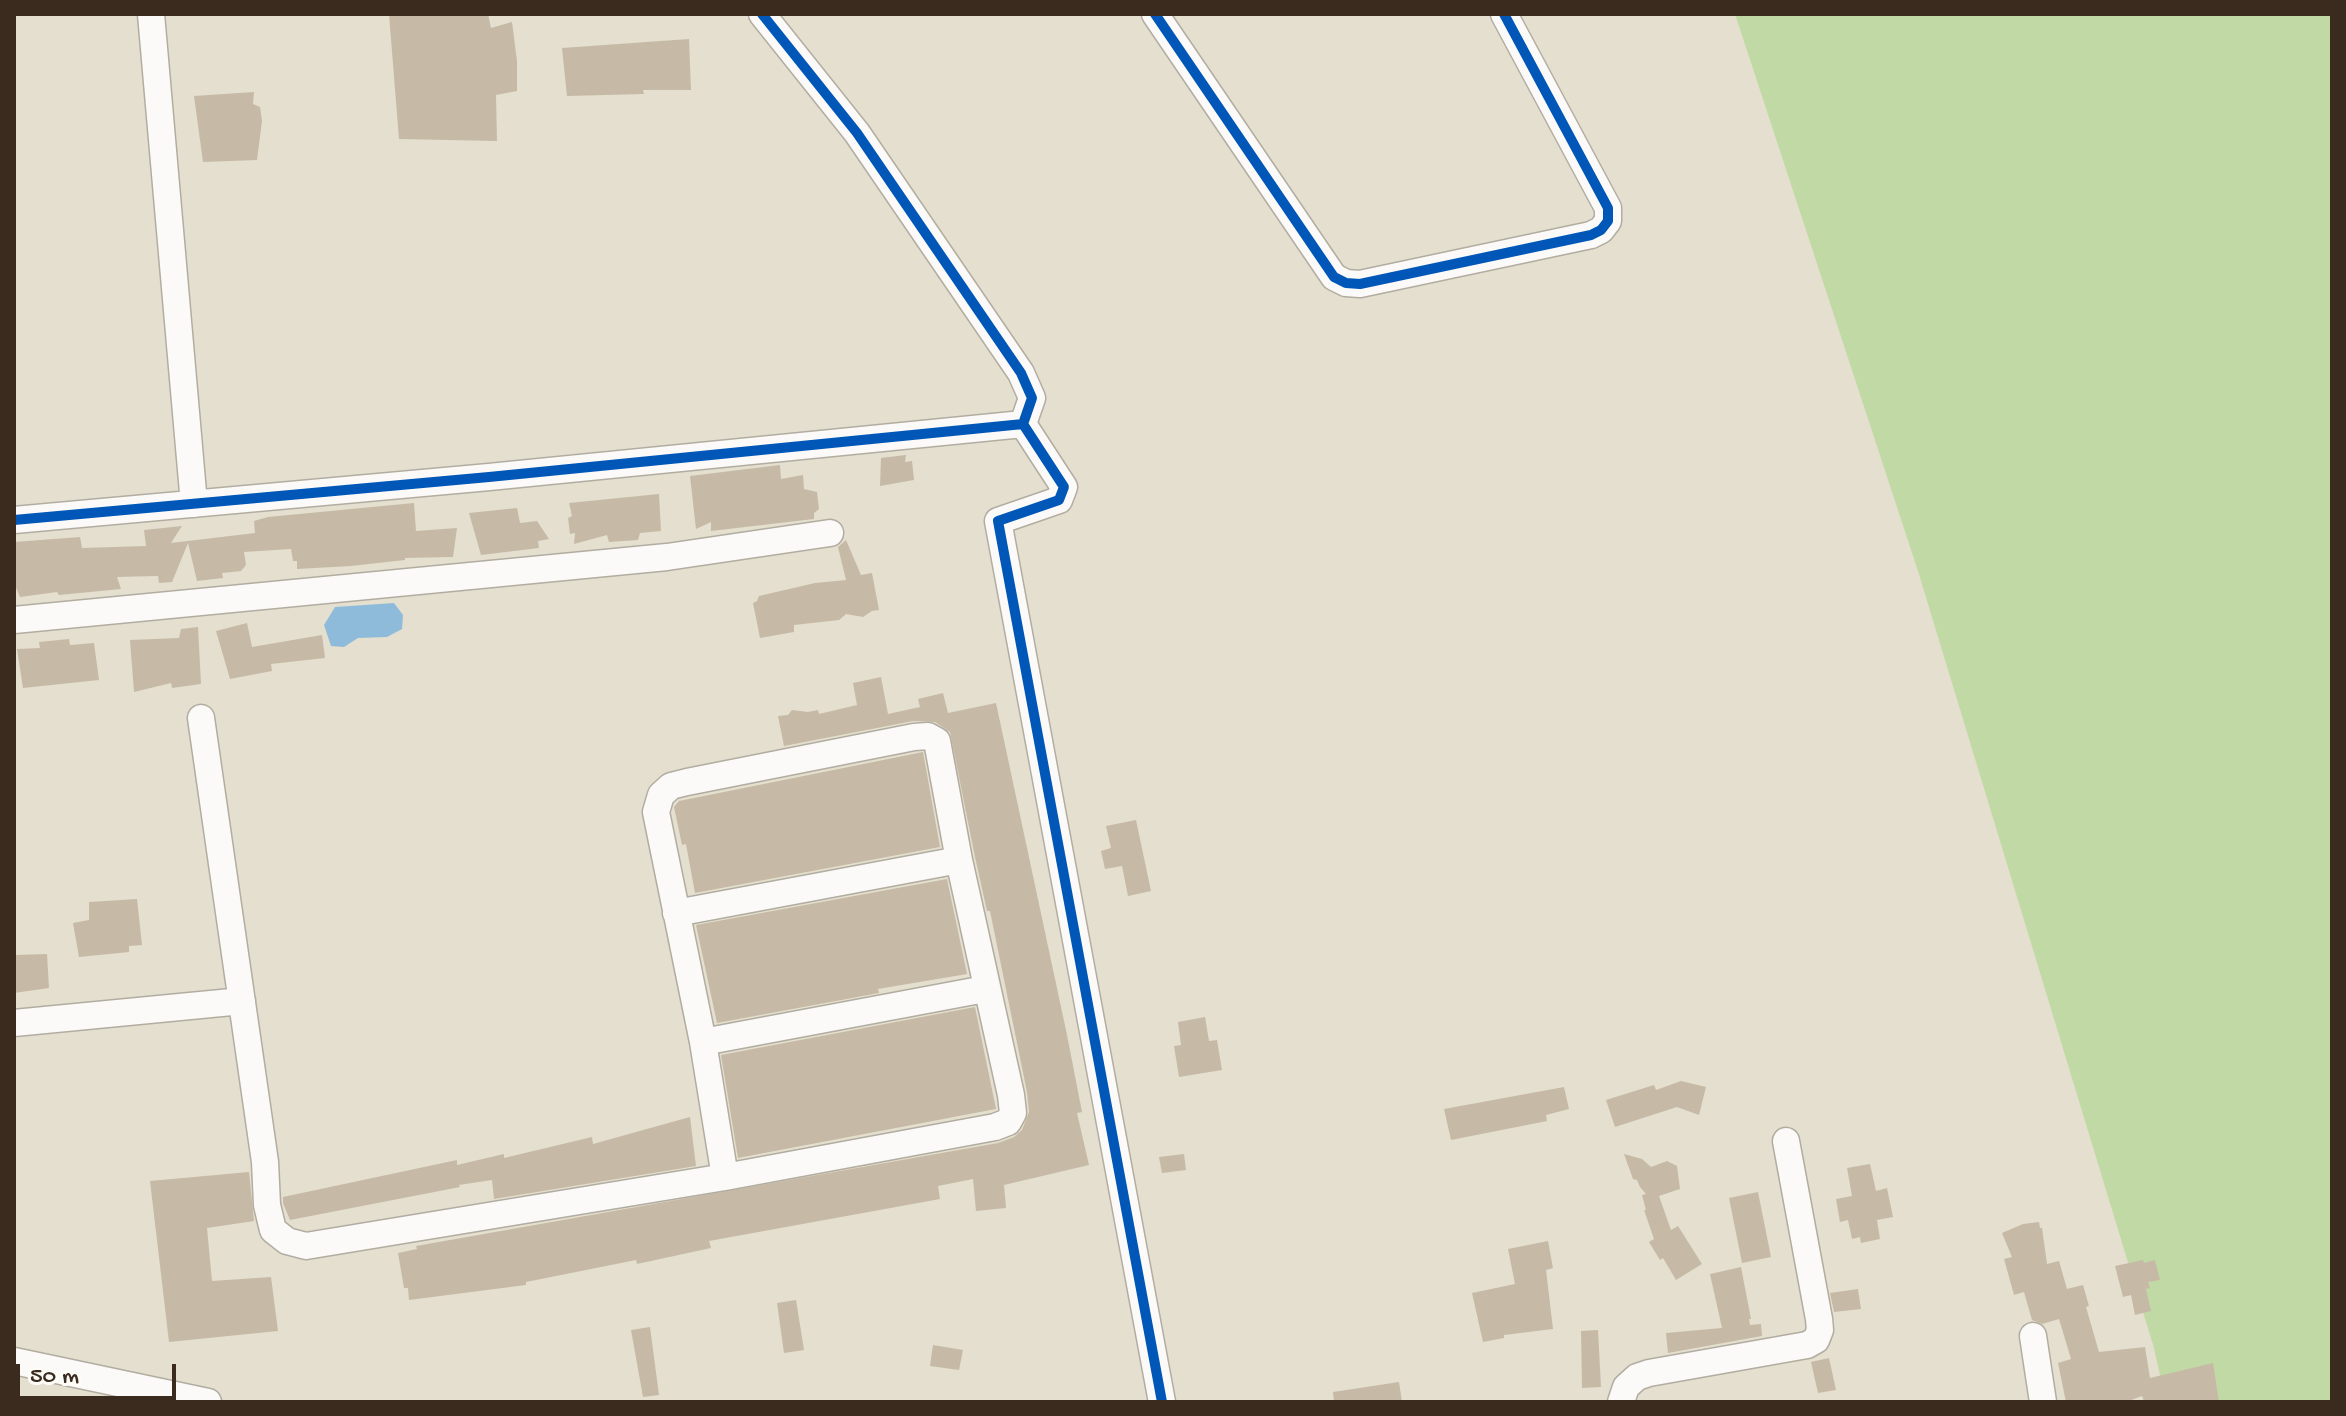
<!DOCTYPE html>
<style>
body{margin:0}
#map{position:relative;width:2346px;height:1416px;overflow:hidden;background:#e4dfce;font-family:"Gochi Hand",sans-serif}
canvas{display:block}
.frame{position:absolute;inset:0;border:16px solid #3b2a1e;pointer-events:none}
.scale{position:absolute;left:16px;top:1364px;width:160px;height:36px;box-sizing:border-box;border:4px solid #3b2a1e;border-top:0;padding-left:10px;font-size:24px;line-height:28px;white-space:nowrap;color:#3b2a1e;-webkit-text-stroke:6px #fdfcf7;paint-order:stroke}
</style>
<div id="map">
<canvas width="2346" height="1416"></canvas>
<div class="frame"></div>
<div class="scale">50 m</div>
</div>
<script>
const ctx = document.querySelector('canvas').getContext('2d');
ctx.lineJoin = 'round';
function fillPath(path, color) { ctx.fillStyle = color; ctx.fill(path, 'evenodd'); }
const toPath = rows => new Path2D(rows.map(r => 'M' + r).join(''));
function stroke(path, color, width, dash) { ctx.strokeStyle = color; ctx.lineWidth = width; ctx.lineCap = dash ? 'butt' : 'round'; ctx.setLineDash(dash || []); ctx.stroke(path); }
const green = toPath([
 [1735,14,2332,14,2332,1402,2166,1402,2154,1348,1918,571]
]);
const water = toPath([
 [394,603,403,615,402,629,387,637,358,638,344,647,331,646,324,625,335,607]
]);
const building = toPath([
 [389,14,488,14,491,28,512,22,517,61,517,91,496,95,497,141,399,139],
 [689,39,691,90,643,90,644,94,567,96,562,48],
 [254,92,253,104,260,107,262,121,257,160,203,162,194,96],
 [906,455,905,462,912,461,914,480,880,486,881,458],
 [780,465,781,479,803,475,804,489,817,492,819,509,814,513,814,519,711,531,711,522,696,529,690,476],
 [659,494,661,531,640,533,638,540,609,542,607,535,574,544,575,533,570,534,568,518,572,516,569,503],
 [414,503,416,531,457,528,453,557,405,558,405,560,351,566,297,569,297,561,293,561,291,549,244,552,246,565,241,571,222,573,223,578,197,581,188,543,172,582,159,583,158,576,117,577,121,589,59,595,57,592,20,597,14,583,14,542,80,537,82,548,146,546,144,530,182,526,171,543,255,533,254,521,268,517],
 [517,508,520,523,537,521,549,539,538,541,539,548,481,555,469,513],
 [846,540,861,575,872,573,879,610,872,611,863,617,846,614,839,620,794,625,794,632,760,638,753,603,757,601,759,596,815,583,846,580,838,547],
 [247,623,252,647,322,635,325,658,271,664,272,671,230,679,216,631],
 [198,627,201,684,172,688,171,683,134,692,130,640,179,638,181,629],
 [69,639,70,645,94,643,99,680,23,688,17,649,40,648,39,642],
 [881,677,888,714,920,707,918,699,943,693,948,713,996,703,1067,1035,1082,1112,1077,1113,1089,1165,1004,1185,1006,1208,976,1211,973,1179,938,1186,940,1199,709,1241,711,1248,637,1264,636,1260,526,1282,526,1285,409,1300,408,1288,404,1288,398,1253,417,1249,416,1246,998,1143,1014,1137,1022,1130,1029,1112,1027,1092,990,911,987,911,975,857,950,732,935,722,913,721,784,746,778,716,788,715,792,710,808,712,818,710,819,714,857,705,853,683],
 [923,752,940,847,695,893,686,844,682,845,674,807,679,801],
 [1136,820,1151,891,1128,896,1122,866,1105,869,1101,851,1111,848,1106,826],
 [947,879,967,974,878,989,879,993,717,1023,696,925],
 [137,899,142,945,129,946,129,952,79,957,73,923,89,920,89,902],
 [47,954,49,988,14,993,14,955],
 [975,1007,996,1109,738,1158,721,1055],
 [1205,1017,1209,1041,1217,1040,1222,1070,1179,1077,1174,1046,1181,1045,1178,1022],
 [1681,1081,1706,1087,1699,1115,1677,1107,1615,1127,1606,1100,1654,1085,1656,1090],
 [1564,1087,1569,1109,1546,1115,1547,1121,1451,1140,1444,1109],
 [690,1117,696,1166,494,1199,492,1180,459,1185,460,1187,290,1220,283,1203,283,1197,457,1160,457,1165,504,1154,504,1158,592,1137,593,1144],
 [1184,1154,1186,1170,1162,1173,1159,1157],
 [1624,1154,1642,1159,1651,1167,1667,1161,1677,1166,1680,1189,1659,1196,1671,1230,1678,1226,1702,1264,1676,1280,1663,1258,1660,1260,1649,1242,1654,1239,1644,1210,1646,1210,1642,1195,1646,1194,1640,1187,1637,1180,1633,1179],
 [1870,1164,1876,1191,1887,1188,1893,1217,1877,1220,1880,1239,1861,1243,1860,1237,1852,1239,1848,1220,1840,1222,1836,1199,1852,1196,1847,1168],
 [249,1172,254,1221,207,1228,212,1281,271,1277,278,1331,169,1342,150,1181],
 [1758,1192,1771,1257,1742,1263,1729,1198],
 [2039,1222,2040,1228,2042,1228,2047,1264,2059,1261,2067,1289,2083,1285,2089,1306,2086,1307,2099,1352,2145,1347,2150,1378,2213,1363,2219,1402,2144,1402,2142,1396,2126,1402,2066,1402,2058,1363,2071,1359,2059,1319,2042,1324,2032,1320,2024,1292,2014,1295,2004,1259,2012,1257,2002,1233,2023,1224],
 [1548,1241,1553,1268,1546,1270,1553,1329,1504,1335,1504,1338,1483,1342,1472,1293,1515,1284,1508,1249],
 [2143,1260,2144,1263,2155,1260,2160,1280,2148,1282,2150,1288,2146,1289,2151,1311,2135,1315,2131,1295,2123,1297,2115,1266],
 [1741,1267,1751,1319,1749,1319,1750,1325,1761,1324,1762,1336,1668,1353,1666,1333,1722,1328,1710,1274],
 [1858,1289,1861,1309,1834,1312,1830,1293],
 [796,1300,804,1350,784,1353,777,1303],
 [650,1327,659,1395,643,1397,631,1330],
 [1598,1330,1601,1387,1582,1388,1581,1331],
 [933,1345,963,1350,959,1370,930,1366],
 [1829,1358,1836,1390,1818,1393,1811,1362],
 [1399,1382,1402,1402,1334,1402,1333,1392]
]);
const minor = toPath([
 [151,14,194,504],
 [762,14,857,133,1021,373,1032,398,1023,424,1064,487,1059,500,998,521,1162,1402],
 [1155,14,1334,277,1346,283,1360,284,1591,235,1601,230,1608,221,1608,208,1504,14],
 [14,520,489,477,1023,424],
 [14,620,667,557,830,533],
 [201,718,265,1162,267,1205,273,1230,287,1241,306,1246,725,1177],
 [928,736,937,741,959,860,1011,1095,1013,1113,1008,1122,995,1127,725,1177,703,1042,656,812,661,795,671,786,687,782,914,737,928,736],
 [676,913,959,860],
 [14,1023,242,1001],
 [703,1042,985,989],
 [2033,1336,2043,1402],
 [14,1361,208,1402],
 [1621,1402,1626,1387,1637,1377,1649,1373,1807,1345,1816,1340,1820,1330,1819,1319,1786,1141]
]);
const cycleway = toPath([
 [762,14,857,133,1021,373,1032,398,1023,424,1064,487,1059,500,998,521,1162,1402],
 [1155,14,1334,277,1346,283,1360,284,1591,235,1601,230,1608,221,1608,208,1504,14],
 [14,520,489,477,1023,424]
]);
fillPath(green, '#c1d9a4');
fillPath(water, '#8fbbda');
fillPath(building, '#c6baa6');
stroke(minor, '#b2ada1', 29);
stroke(minor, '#fbfaf8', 26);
stroke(cycleway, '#0057b8', 10);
</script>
